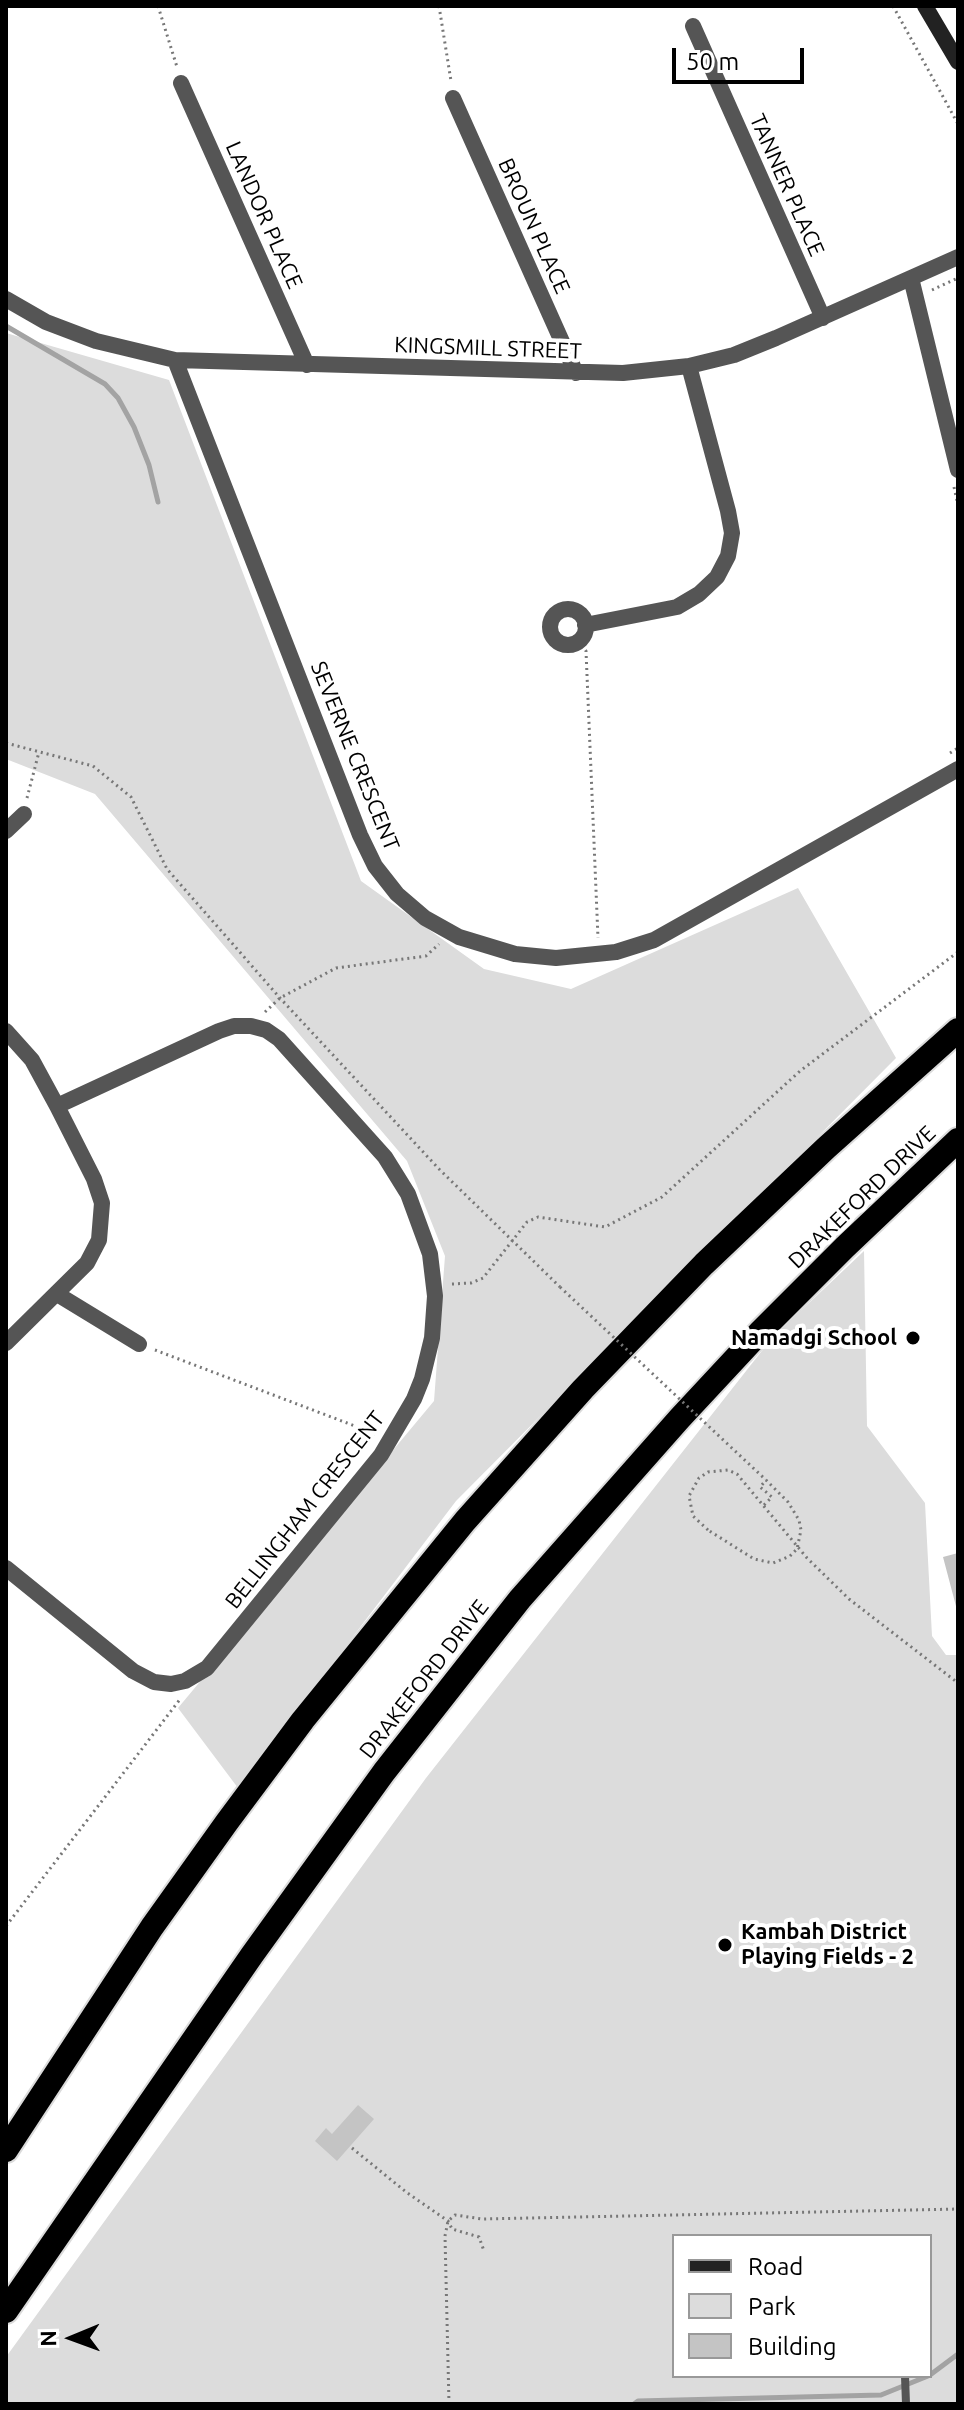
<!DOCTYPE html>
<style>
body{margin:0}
#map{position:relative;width:964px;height:2410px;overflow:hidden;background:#fff;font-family:Ubuntu,sans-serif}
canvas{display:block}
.frame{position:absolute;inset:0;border:8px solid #000;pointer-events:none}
.legend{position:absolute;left:672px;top:2234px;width:260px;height:144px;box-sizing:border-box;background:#fff;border:2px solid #999;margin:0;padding:10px 14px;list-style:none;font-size:24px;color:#000}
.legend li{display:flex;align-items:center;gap:16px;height:40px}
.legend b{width:40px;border:2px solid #999}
.north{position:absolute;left:32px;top:2298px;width:80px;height:80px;-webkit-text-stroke:6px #fff;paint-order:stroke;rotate:269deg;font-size:22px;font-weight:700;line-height:32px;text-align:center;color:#000}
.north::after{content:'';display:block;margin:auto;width:28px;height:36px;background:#000;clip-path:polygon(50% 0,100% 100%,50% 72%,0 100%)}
.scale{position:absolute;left:672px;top:48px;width:132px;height:36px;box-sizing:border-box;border:4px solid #000;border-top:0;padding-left:10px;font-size:24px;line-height:28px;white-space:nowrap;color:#000;-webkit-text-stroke:6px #fff;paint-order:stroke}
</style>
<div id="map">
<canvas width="964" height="2410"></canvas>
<div class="frame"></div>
<ul class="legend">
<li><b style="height:10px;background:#222"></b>Road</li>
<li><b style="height:22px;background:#dcdcdc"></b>Park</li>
<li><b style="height:22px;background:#c4c4c4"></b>Building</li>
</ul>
<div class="north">N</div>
<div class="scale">50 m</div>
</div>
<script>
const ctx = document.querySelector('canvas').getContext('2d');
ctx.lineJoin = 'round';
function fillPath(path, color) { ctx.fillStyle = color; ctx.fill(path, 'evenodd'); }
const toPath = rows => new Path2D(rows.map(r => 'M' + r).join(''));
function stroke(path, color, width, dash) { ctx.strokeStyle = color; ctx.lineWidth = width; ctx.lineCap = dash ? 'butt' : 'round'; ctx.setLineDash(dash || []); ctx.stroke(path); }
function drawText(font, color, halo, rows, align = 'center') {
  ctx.font = font + ' Ubuntu,sans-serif'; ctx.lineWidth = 8; ctx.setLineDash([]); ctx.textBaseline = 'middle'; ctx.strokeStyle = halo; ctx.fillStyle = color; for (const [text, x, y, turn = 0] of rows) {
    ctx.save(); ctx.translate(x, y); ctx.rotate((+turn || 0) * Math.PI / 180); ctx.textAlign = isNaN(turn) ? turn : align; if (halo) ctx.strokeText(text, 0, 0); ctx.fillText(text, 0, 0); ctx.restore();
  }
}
const green = toPath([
 [6,333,169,380,361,881,484,969,571,989,798,888,896,1058,456,1501,238,1788,178,1708,434,1401,445,1256,407,1161,95,794,6,759],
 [864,1251,867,1426,925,1503,932,1636,946,1655,958,1655,958,2404,6,2404,6,2357,426,1778,772,1338],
 [674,2236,930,2236,930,2376,674,2376]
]);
const stream = toPath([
 [6,326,105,384,118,398,134,427,149,465,158,502],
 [930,2375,958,2354],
 [634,2404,638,2401,881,2395,928,2376]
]);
const building = toPath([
 [958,1553,958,1610,957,1610,943,1557],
 [358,2105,374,2119,337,2161,315,2141,326,2128,332,2134]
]);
const path = toPath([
 [158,6,177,67],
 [439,6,451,81],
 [893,6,958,124],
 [932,290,958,278],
 [954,487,958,505],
 [579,640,586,651,598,938],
 [6,743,93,766,131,797,167,869,280,998,439,1169,560,1287],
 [950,753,958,748],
 [27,798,39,752],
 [265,1012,280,998,336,968,426,956,439,944],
 [452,1284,471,1283,483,1278,527,1222,538,1217,605,1227,662,1197,800,1071,958,952],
 [155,1350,376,1434],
 [764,1505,772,1497,760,1487,766,1480],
 [708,1530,693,1516,689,1496,699,1478,708,1472,728,1470,737,1474,807,1558,849,1599,958,1683],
 [6,1926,181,1698],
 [352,2148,406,2192,448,2221,452,2229,479,2237,484,2251],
 [449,2404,445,2236,448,2221,455,2215,482,2219,958,2209]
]);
const lane = toPath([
 [905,2376,906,2404]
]);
const street = toPath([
 [693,26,823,318],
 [181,83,307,365],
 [453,98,576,373],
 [911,278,958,470],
 [6,299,46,322,96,341,175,360,623,373,689,366,734,355,776,338,958,257],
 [175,360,360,835,375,866,397,894,425,918,459,937,515,954,556,958,616,952,654,940,958,769],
 '550 627a18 18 0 1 1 36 0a18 18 0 1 1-36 0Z',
 [585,625,677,607,699,594,717,577,728,556,732,533,728,511,689,366],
 [6,831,24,814],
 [6,1031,32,1060,57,1106,94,1179,102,1203,99,1240,87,1263,6,1343],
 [57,1294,139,1344],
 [6,1568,133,1671,154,1682,171,1684,185,1681,207,1668,381,1455,414,1399,422,1379,432,1338,435,1296,430,1254,408,1194,385,1157,279,1039,266,1030,251,1026,234,1026,219,1031,57,1106]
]);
const secondary = toPath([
 [925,6,958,62]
]);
const highway = toPath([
 [6,2150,152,1927,227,1822,303,1720,465,1521,583,1389,704,1264,826,1148,958,1030],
 [6,2311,252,1955,384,1772,520,1599,680,1418,761,1331,845,1247,958,1140]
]);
const pathBridge = toPath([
 [560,1287,766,1480,788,1502,799,1520,801,1530,797,1549,790,1556,773,1563,754,1559,708,1530]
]);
const markers = [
 [913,1338,8,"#000"],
 [725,1945,8,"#000"]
];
const streetNames = [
 ["TANNER PLACE",787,185,66],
 ["LANDOR PLACE",264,215,66],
 ["BROUN PLACE",534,226,66],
 ["KINGSMILL STREET",488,348,2],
 ["SEVERNE CRESCENT",355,756,68],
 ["DRAKEFORD DRIVE",862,1197,-44],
 ["BELLINGHAM CRESCENT",305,1510,-52],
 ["DRAKEFORD DRIVE",424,1679,-52]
];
const poiNames = [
 ["Namadgi School",897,1338],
 ["Kambah District",741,1932,"left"],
 ["Playing Fields - 2",741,1957,"left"]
];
fillPath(green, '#dcdcdc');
stroke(stream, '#a3a3a3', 5);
fillPath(building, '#c4c4c4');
stroke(highway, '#dbdbdb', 28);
stroke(path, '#777', 3, [2, 4]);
stroke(lane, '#555', 8);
stroke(street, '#555', 16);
stroke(secondary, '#222', 16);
stroke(highway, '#000', 24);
stroke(pathBridge, '#777', 3, [2, 4]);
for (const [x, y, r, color] of markers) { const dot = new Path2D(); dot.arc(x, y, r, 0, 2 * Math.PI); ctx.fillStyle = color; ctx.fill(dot); stroke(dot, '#fff', 3); }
drawText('22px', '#000', '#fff', streetNames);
drawText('bold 22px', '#000', '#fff', poiNames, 'right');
</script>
